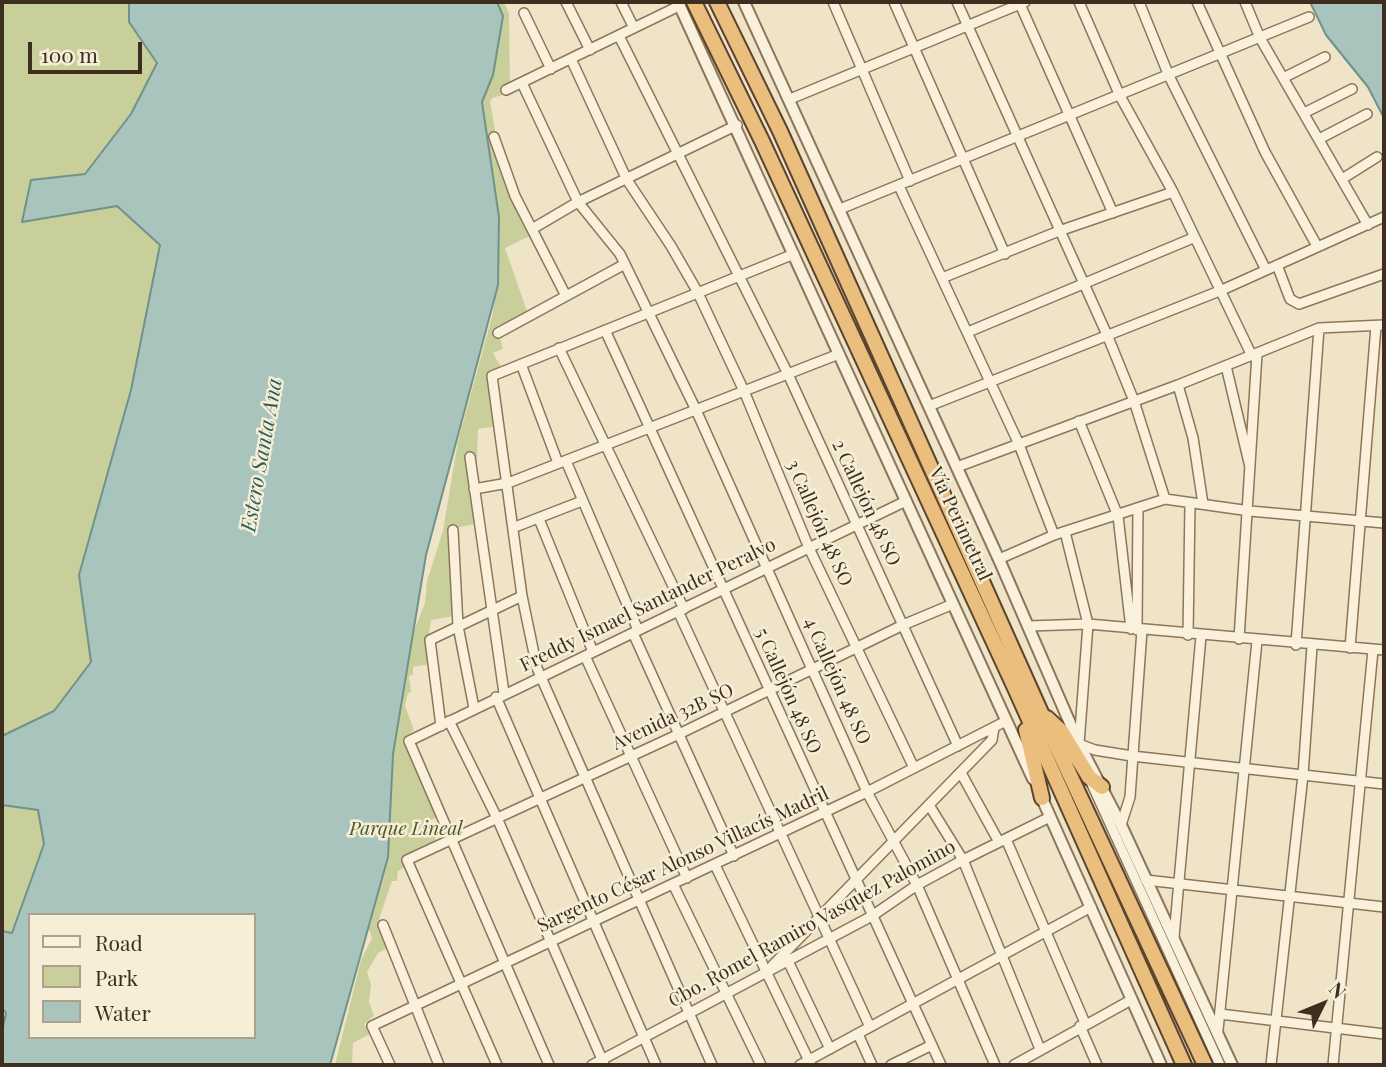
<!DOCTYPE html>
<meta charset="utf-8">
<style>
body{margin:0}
#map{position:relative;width:1386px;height:1067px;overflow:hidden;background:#f0e4c8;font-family:"Playfair Display",serif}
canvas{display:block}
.frame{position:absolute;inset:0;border:4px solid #3d2e20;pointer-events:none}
.legend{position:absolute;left:28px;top:913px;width:228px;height:126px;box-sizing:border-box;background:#f7eed8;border:2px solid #ada18e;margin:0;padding:9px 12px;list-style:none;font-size:21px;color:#3d2e20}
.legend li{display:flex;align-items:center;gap:14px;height:35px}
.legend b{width:35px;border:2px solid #ada18e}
.north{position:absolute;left:1288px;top:969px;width:70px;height:70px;-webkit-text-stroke:5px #f7eed8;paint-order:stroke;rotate:47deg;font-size:19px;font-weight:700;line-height:28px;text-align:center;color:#3d2e20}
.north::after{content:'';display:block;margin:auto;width:24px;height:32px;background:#3d2e20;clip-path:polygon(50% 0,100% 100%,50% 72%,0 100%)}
.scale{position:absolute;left:28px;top:42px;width:114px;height:32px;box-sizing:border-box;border:4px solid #3d2e20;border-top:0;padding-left:9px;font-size:21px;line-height:24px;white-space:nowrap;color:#3d2e20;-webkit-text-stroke:5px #f7eed8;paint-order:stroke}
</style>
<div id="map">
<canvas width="1386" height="1067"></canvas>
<div class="frame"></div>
<ul class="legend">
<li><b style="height:9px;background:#faf1dc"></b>Road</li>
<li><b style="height:19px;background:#c9cf9b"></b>Park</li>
<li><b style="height:19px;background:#a9c4bc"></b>Water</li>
</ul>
<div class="north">N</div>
<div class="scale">100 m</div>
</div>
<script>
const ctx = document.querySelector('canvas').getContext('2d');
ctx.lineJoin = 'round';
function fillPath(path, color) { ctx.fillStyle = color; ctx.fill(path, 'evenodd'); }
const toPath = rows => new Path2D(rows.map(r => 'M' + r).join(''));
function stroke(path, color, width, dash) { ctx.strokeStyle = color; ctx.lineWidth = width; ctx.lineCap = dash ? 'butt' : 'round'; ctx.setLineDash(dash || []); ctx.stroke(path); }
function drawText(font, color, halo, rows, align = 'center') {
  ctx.font = font + ' "Playfair Display",serif'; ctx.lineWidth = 5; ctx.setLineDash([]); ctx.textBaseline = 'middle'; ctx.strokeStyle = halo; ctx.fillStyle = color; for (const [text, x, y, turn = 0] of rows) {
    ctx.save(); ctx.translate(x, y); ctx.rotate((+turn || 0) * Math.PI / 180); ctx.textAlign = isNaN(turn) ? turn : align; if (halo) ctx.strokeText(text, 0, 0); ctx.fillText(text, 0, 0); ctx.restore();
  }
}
const green = toPath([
 [2,2,129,2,129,22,157,63,131,114,85,175,31,180,22,221,117,206,160,245,131,390,79,575,91,662,54,711,2,736],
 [487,2,504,2,509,13,510,93,492,98,490,102,496,135,532,235,505,248,529,317,499,334,503,349,493,353,501,367,491,376,498,426,478,429,475,524,455,528,454,616,431,620,428,640,430,664,413,667,413,675,409,676,411,692,408,693,405,706,414,730,406,736,406,742,437,817,428,822,436,840,404,859,407,866,398,871,397,881,392,881,379,919,388,948,378,953,367,972,371,984,369,1002,374,1016,364,1024,370,1034,353,1043,352,1065,335,1065,361,960,372,938,367,924,409,644,425,603,427,581,443,531,458,441,493,313,495,287,480,104],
 [2,805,38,810,44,844,12,933,2,931]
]);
const water = toPath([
 [129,2,497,2,503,16,493,75,482,102,499,217,498,285,426,555,393,754,388,857,330,1065,2,1065,2,1031,6,1013,2,1008,2,931,12,933,44,844,38,810,2,805,2,736,54,711,91,662,79,575,131,390,160,245,117,206,22,222,31,180,85,174,131,114,157,63,129,22,129,2],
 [30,915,254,915,254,1037,30,1037,30,915],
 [1310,2,1384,2,1384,118,1368,87,1326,35,1310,2]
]);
const minor = toPath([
 [566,2,590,50],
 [621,2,634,28],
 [833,2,910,181],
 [894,2,1005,254],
 [957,2,1108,337,1134,401,1165,499],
 [1019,2,1113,213],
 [1079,2,1120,96,1173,192,1252,356],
 [1139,2,1169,76,1266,270],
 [1197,2,1265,152,1317,246],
 [1245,2,1260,38,1368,225],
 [524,13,551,69],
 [619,36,788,374,958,746],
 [571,59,627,180,671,246,697,291,744,391,809,548,914,768],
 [1283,78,1325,57],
 [522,83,578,202,620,254,696,410,867,792,917,885,995,1065],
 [506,90,679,6],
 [790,99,1025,2],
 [1304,113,1352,89],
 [494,137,515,196,566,296],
 [1319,139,1367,114],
 [1342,179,1377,157],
 [899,186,1018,442,1054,535],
 [840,209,1309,17],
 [532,229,578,202,737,125],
 [1277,265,1290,299,1299,304,1384,274],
 [942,278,1059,231,1173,192],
 [605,330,941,1065],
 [968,332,1193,238],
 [498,333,625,264],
 [559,348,684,609],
 [521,364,558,463],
 [1226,366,1250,467],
 [1178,385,1193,438,1203,504],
 [929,406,1222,290,1384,217],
 [1079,421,1118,516,1131,629],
 [470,457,504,693],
 [566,461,638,630],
 [957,467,1178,385,1319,328,1384,325],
 [474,489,508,483,839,354],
 [539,519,593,652],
 [515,527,582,501],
 [453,530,458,626,474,708],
 [1065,532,1088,624,1079,744,1095,750,1132,756,1384,784],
 [999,559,1054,535,1165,499,1250,511,1384,523],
 [678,611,870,1027],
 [1029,626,1088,624,1384,650],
 [1137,630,1138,508],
 [633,633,734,856],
 [1188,635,1190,503],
 [1239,639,1257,354],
 [1296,645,1319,328],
 [1350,648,1376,326],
 [585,656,687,878],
 [496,697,656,1065],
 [449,721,497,818,604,1064],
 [441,726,430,640,522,596],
 [961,773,999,842],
 [1090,780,1220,1065],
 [929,805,963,860,1040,1049],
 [1121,825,1130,797,1142,630],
 [1006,839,1085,1023],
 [715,865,811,1065],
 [1146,880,1384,907],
 [673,884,761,1065],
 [383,925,439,1065],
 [1174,937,1201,636],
 [788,961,830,1049],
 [772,966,992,740,994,728],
 [1220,1014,1384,1034],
 [1080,1026,1097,1065],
 [1218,1030,1257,641],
 [858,1034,872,1065],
 [390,1065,372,1026,867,792,1006,721],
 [497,1065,407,860,679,734,903,625,953,604],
 [549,1065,409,741,906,501],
 [592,1065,872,916,917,885,963,860,1050,817],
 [712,1065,537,668,522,596,492,376,794,254],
 [800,1065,1091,907],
 [891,1065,932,1045],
 [1014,1065,1131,1000],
 [1271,1065,1303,775,1312,646],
 [1333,1065,1373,650]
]);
const tertiary = toPath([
 [678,2,1033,779],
 [744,2,1001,564,1079,744,1121,825,1232,1065],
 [1040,794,1161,1065]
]);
const trunk = toPath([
 [694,2,762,141,1015,688,1184,1065],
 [717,2,780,131,1042,715,1205,1065],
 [1047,718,1061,731,1089,777,1102,787],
 [1026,730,1042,798]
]);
const streetNames = [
 ["2 Callejón 48 SO",866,503,65],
 ["3 Callejón 48 SO",819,523,66],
 ["Vía Perimetral",960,524,65],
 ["Freddy Ismael Santander Peralvo",648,605,-26],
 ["4 Callejón 48 SO",837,681,66],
 ["5 Callejón 48 SO",788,691,66],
 ["Avenida 32B SO",673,717,-25],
 ["Sargento César Alonso Villacís Madril",683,860,-25],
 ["Cbo. Romel Ramiro Vasquez Palomino",812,924,-29]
];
const parkNames = [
 ["Parque Lineal",406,829]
];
const waterNames = [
 ["Estero Santa Ana",262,455,-80]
];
fillPath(green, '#c9cf9b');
fillPath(water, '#a9c4bc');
stroke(water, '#6f938a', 2);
stroke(minor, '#8d765c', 12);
stroke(tertiary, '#8d765c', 14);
stroke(trunk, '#5b4430', 18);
stroke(minor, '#faf1dc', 9);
stroke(tertiary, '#faf1dc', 10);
stroke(trunk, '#eabe7c', 14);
drawText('19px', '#3d2e20', '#f7eed8', streetNames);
drawText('italic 19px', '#4d5a26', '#f7eed8', parkNames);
drawText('italic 21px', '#2f5d5a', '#f7eed8', waterNames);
</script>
